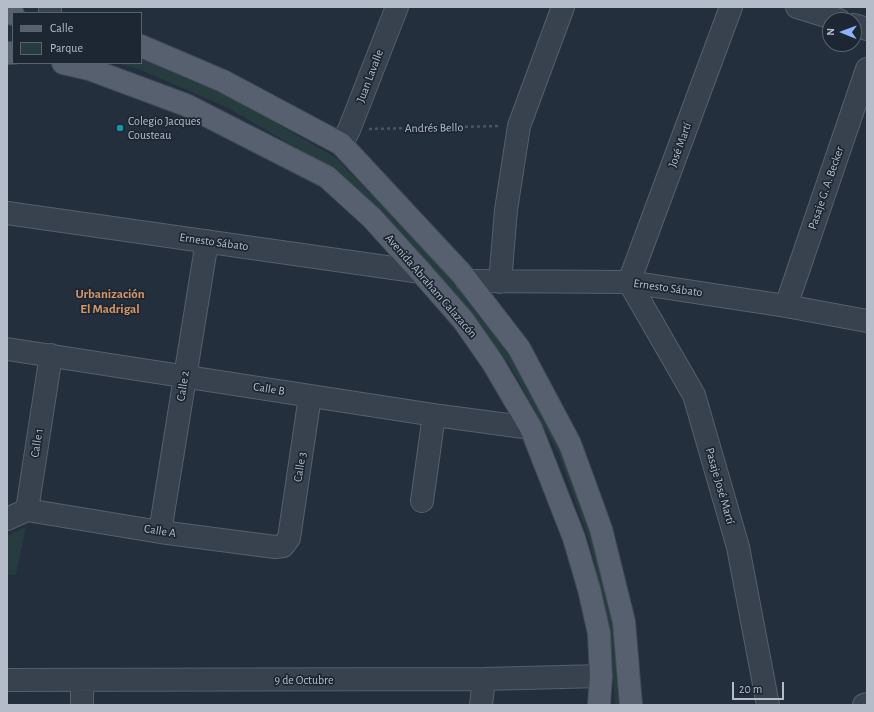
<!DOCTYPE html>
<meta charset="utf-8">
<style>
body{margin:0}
#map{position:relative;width:874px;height:712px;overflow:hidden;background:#242f3e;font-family:"Alegreya Sans",sans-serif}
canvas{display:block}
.frame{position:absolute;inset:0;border:8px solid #b4bcc9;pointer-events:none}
.legend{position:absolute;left:12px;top:12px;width:130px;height:52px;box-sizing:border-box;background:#1d2633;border:1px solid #59626f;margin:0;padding:5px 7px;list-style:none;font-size:12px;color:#b4bcc9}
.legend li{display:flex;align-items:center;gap:8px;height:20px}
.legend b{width:20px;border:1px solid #59626f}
.north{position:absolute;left:822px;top:12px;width:40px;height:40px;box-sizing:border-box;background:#1d2633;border:1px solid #59626f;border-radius:50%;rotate:271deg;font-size:11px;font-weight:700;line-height:16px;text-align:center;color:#b4bcc9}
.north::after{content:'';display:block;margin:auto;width:14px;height:18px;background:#8ab4f8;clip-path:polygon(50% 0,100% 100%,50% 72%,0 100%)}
.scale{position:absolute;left:732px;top:682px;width:52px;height:18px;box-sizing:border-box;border:2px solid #b4bcc9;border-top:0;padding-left:5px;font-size:12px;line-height:14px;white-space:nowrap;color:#b4bcc9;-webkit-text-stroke:3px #1d2633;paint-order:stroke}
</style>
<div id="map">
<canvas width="874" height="712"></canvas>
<div class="frame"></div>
<ul class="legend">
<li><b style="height:5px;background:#56606e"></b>Calle</li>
<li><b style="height:11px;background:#263c3f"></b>Parque</li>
</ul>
<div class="north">N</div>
<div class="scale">20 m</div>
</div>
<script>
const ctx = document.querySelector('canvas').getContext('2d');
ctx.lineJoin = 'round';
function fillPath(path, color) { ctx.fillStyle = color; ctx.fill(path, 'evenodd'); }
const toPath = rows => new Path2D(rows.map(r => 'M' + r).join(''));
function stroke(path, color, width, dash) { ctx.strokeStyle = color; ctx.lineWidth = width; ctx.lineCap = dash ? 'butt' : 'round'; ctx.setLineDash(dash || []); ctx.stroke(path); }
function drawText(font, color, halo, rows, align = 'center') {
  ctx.font = font + ' "Alegreya Sans",sans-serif'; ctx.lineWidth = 3.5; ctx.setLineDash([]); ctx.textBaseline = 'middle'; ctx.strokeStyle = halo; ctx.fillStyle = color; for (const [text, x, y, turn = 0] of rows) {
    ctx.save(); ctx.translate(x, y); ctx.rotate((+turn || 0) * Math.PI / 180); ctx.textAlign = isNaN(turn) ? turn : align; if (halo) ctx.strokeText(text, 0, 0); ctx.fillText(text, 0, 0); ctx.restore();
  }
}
const green = toPath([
 [141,59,232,98,335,157,464,291,517,354,600,535,626,705,615,705,609,626,589,540,558,452,508,362,456,299,330,167,228,108,141,70,116,63,141,63],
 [26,527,16,575,7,574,7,536]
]);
const path = toPath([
 [369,129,500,126]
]);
const minor = toPath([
 [731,7,629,282,694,395,738,547,768,705],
 [797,7,839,20],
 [50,13,50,7],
 [854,25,867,29],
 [341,144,349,130,397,7],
 [7,213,421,272],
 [467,281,629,282,786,306,867,321],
 [500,282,506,210,519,126,563,7],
 [786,306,867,69],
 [7,349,434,415,531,428],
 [422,501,434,415],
 [27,510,160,532,275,547,283,546,289,538,310,396],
 [27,510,51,355],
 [7,519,27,510],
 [160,532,207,241],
 [7,680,484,679,601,676],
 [82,705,82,680],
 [481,705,484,679],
 [864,705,867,704]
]);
const major = toPath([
 [7,13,13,14],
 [141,46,223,81,341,144,462,274,519,348,570,444,601,529,624,622,631,705],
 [7,53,13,53],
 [63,63,89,69,186,105,327,177,372,218,421,272,463,320,493,363,531,428,574,538,589,589,599,633,601,676,599,705]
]);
const markers = [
 [120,128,4,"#0f9aa8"]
];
const streetNames = [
 ["Juan Lavalle",370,76,-69],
 ["Andrés Bello",434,128,-1],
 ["José Martí",680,145,-70],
 ["Pasaje G. A. Becker",826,188,-71],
 ["Ernesto Sábato",214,242,8],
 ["Avenida Abraham Calazacón",431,286,49],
 ["Ernesto Sábato",668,288,8],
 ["Calle 2",183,386,-81],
 ["Calle B",269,389,9],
 ["Calle 1",37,443,-81],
 ["Calle 3",300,467,-81],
 ["Pasaje José Martí",720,486,74],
 ["Calle A",160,531,9],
 ["9 de Octubre",304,680]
];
const poiNames = [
 ["Colegio Jacques",128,121],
 ["Cousteau",128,135]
];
const neighbourhoodNames = [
 ["Urbanización",110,294],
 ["El Madrigal",110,309]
];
fillPath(green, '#263c3f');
stroke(minor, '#565f6c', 24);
stroke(major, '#414a57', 24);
stroke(path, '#44595c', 2.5, [3, 3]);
stroke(minor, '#38414e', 22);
stroke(major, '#56606e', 22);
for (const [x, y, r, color] of markers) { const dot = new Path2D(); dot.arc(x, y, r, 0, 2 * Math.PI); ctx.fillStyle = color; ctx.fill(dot); stroke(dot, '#1d2633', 1.5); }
drawText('12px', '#b4bcc9', '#1d2633', streetNames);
drawText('12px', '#b4bcc9', '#1d2633', poiNames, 'left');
drawText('bold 13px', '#d59563', '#1d2633', neighbourhoodNames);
</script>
